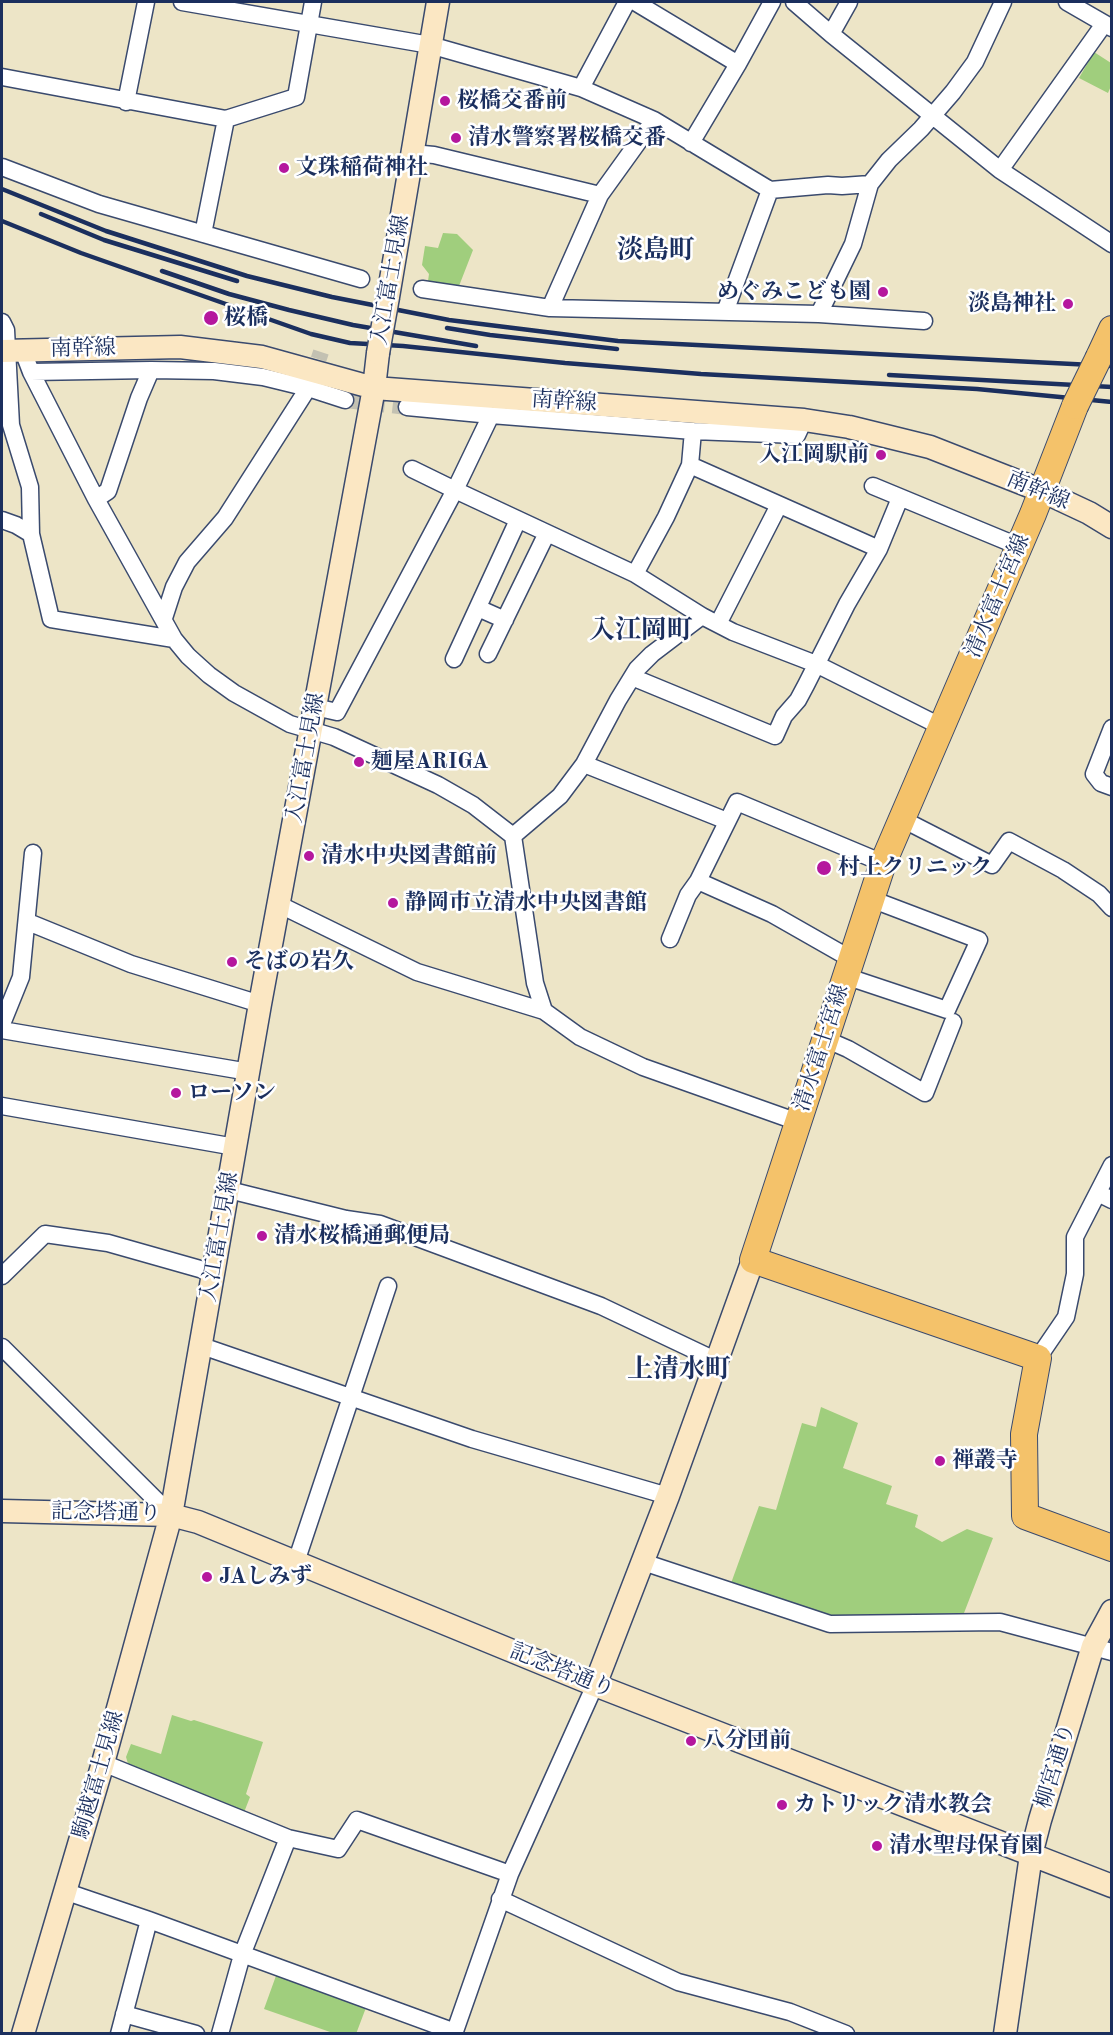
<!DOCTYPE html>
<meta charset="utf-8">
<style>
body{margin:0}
#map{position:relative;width:1113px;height:2035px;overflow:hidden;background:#ede5c7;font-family:"Old Standard TT",serif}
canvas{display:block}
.frame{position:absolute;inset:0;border:3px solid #1b2f5e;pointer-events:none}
</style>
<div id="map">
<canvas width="1113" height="2035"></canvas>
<div class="frame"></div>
</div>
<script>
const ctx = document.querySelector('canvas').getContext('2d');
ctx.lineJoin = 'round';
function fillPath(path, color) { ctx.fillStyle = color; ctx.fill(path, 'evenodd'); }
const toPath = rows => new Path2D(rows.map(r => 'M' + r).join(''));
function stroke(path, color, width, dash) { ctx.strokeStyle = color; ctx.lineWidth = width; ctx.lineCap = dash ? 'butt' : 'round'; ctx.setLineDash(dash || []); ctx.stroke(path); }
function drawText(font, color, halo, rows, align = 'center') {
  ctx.font = font + ' "Old Standard TT","Noto Serif JP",serif'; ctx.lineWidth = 5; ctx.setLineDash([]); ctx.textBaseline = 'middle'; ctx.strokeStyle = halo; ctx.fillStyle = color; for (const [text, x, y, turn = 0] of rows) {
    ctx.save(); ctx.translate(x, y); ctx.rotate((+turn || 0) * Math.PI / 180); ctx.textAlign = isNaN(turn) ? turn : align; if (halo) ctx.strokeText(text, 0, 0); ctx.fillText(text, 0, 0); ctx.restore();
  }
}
const green = toPath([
 [1094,52,1111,63,1111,86,1108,93,1079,78],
 [443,233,457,234,473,250,459,286,428,281,429,274,422,265,425,246,438,248],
 [821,1407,858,1423,843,1468,892,1486,886,1504,918,1515,915,1527,942,1542,967,1529,993,1538,964,1613,879,1617,837,1616,803,1610,730,1586,759,1506,776,1510,802,1423,816,1427],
 [172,1715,191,1721,194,1720,263,1742,246,1794,250,1797,243,1815,129,1767,126,1757,131,1744,161,1754],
 [277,1973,367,2005,356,2034,333,2033,264,2009]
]);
const streetTunnel = toPath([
 [311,382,321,352],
 [345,400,407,407]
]);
const street = toPath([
 [182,2,430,45,581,88,654,120,770,190,828,185,842,186,870,184,889,160,921,129,953,92,975,62,1003,2],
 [635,2,738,64],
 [794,2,831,34,1000,170,1112,244],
 [1067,2,1112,28],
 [831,34,849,2],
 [2,77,226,119,296,97,313,2],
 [581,88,627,2],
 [126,102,146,2],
 [691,143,738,64,772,2],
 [412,153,434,155,600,195],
 [2,167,99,204,361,279],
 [1000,170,1104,24],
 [203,234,226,119],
 [422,289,550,308,819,314,924,321],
 [550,308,600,195,654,120],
 [725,312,770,190],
 [819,314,853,244,870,184],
 [2,322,6,330,11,425,30,487,31,534],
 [23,351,31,372,96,499,174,639,188,656,209,675,234,693,261,708,290,724,334,737,438,785,473,805,513,836,535,983,544,1011,580,1037,643,1067,798,1122],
 [31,372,151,370,214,371,263,377,308,388,345,400],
 [407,407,491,415],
 [690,465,879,549],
 [412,469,455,490,491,415,693,431,797,435,804,420],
 [873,486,1018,546],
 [96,499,108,491,139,398,151,370],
 [2,520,16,525,31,534,51,619,174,639],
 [635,574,666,517,690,465,693,431],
 [478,608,505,620],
 [164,618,174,587,187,562,225,518,310,385],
 [718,624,779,505],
 [488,654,547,533],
 [454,659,518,520],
 [632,677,775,736,784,716,798,700,806,685,847,604,879,549,900,498],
 [315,707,337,712,455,490,635,574,702,616,733,632,816,664,942,727],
 [1112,728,1094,774,1101,783,1112,787],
 [584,764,727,821],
 [902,819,992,865,1009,841,1063,870,1099,894,1112,908],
 [513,836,560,796,584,764,618,700,637,669,652,654,702,616],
 [698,881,772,914,851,959],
 [280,905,417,972,544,1011],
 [28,922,131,964,260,1004],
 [670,939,688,895,698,881,737,802,883,863],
 [845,976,947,1010,979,940,871,899],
 [2,1024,21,977,33,853],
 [2,1030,249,1072],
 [825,1039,848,1049,925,1093,953,1022],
 [2,1106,235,1147],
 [229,1190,346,1219,380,1224,601,1306,715,1360],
 [1098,1193,1112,1200],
 [2,1276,45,1234,108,1243,214,1273],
 [202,1346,472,1439,668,1496],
 [2,1347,171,1515],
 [1038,1358,1066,1317,1075,1274,1075,1237,1112,1165],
 [296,1562,388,1286],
 [643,1562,830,1624,1000,1622,1112,1652],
 [103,1763,288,1838],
 [64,1891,149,1920,455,2032],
 [500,1899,678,1982,790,2012,846,2034],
 [124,2014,196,2034],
 [119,2034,149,1920],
 [220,2034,242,1955,288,1838,338,1849,357,1820,510,1874],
 [454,2034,510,1874,595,1685]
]);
const secondary = toPath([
 [388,297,438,2],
 [2,351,180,347,262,357,374,388,804,420,849,427,930,447,1042,491,1089,513,1112,527],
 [2,1511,171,1515,198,1522,595,1685,1112,1886],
 [595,1685,668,1496,753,1260],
 [23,2034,103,1763,171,1515,260,1004,374,388,378,353],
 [1005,2034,1031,1855,1040,1820,1093,1646,1112,1611]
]);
const primary = toPath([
 [1099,357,1112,329],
 [1075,406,1033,514,883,863,753,1260,1038,1358,1024,1434,1025,1516,1112,1548]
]);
const rail = toPath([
 [2,189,106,231,247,276,332,297,449,320,618,341,1112,366],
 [41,214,104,240,237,281],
 [2,221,81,253,311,334,350,343,403,346,565,363,701,374,977,389,1112,402],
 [162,271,229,294,289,310,353,325,476,346],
 [447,328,490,335,617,349],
 [889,375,1112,387]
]);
const secondaryBridge = toPath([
 [378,353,388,297]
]);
const primaryBridge = toPath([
 [1075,406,1099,357]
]);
const markers = [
 [445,101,6,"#b5179e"],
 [456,138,6,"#b5179e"],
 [284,168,6,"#b5179e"],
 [883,292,6,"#b5179e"],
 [1068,304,6,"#b5179e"],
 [211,318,8,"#b5179e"],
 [881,455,6,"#b5179e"],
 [359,762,6,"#b5179e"],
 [309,856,6,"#b5179e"],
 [824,868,8,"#b5179e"],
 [393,903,6,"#b5179e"],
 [232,962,6,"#b5179e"],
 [176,1093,6,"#b5179e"],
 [262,1236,6,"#b5179e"],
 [940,1461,6,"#b5179e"],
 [207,1577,6,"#b5179e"],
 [691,1741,6,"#b5179e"],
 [782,1805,6,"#b5179e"],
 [877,1846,6,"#b5179e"]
];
const poiNames = [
 ["桜橋交番前",457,101],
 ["清水警察署桜橋交番",468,138],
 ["文珠稲荷神社",296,168],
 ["めぐみこども園",871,292,"right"],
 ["淡島神社",1056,304,"right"],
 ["桜橋",224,318],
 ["入江岡駅前",869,455,"right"],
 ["麺屋ARIGA",371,762],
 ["清水中央図書館前",321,856],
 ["村上クリニック",838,868],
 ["静岡市立清水中央図書館",405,903],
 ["そばの岩久",244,962],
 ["ローソン",188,1093],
 ["清水桜橋通郵便局",274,1236],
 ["禅叢寺",952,1461],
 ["JAしみず",219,1577],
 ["八分団前",703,1741],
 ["カトリック清水教会",794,1805],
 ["清水聖母保育園",889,1846]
];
const streetNames = [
 ["入江富士見線",391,280,-80],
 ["南幹線",83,349,-1],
 ["南幹線",564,402,4],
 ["南幹線",1038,491,23],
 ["清水富士宮線",998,596,-67],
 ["入江富士見線",306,758,-80],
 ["清水富士宮線",822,1048,-72],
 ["入江富士見線",220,1237,-80],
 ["記念塔通り",106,1513,1],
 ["記念塔通り",562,1671,22],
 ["柳宮通り",1056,1766,-73],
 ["駒越富士見線",99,1775,-74]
];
const quarterNames = [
 ["淡島町",656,251],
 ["入江岡町",641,631],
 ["上清水町",679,1370]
];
fillPath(green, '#a0ce7d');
stroke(streetTunnel, '#c3c1b2', 16, [16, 8]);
stroke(street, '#3a4a6e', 19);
stroke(secondary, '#3a4a6e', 25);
stroke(primary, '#3a4a6e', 28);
stroke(street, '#fff', 16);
stroke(secondary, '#fbe7c3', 22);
stroke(primary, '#f4c26a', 26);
stroke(rail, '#1b2f5e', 4.5);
stroke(secondaryBridge, '#3a4a6e', 25, []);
stroke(primaryBridge, '#3a4a6e', 28, []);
stroke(secondaryBridge, '#fbe7c3', 22);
stroke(primaryBridge, '#f4c26a', 26);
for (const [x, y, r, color] of markers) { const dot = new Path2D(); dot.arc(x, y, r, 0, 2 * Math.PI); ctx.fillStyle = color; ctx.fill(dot); stroke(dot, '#fff', 2); }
drawText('bold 22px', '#1b2f5e', '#fff', poiNames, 'left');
drawText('22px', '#1b2f5e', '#fff', streetNames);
drawText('bold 26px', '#1b2f5e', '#fff', quarterNames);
</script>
